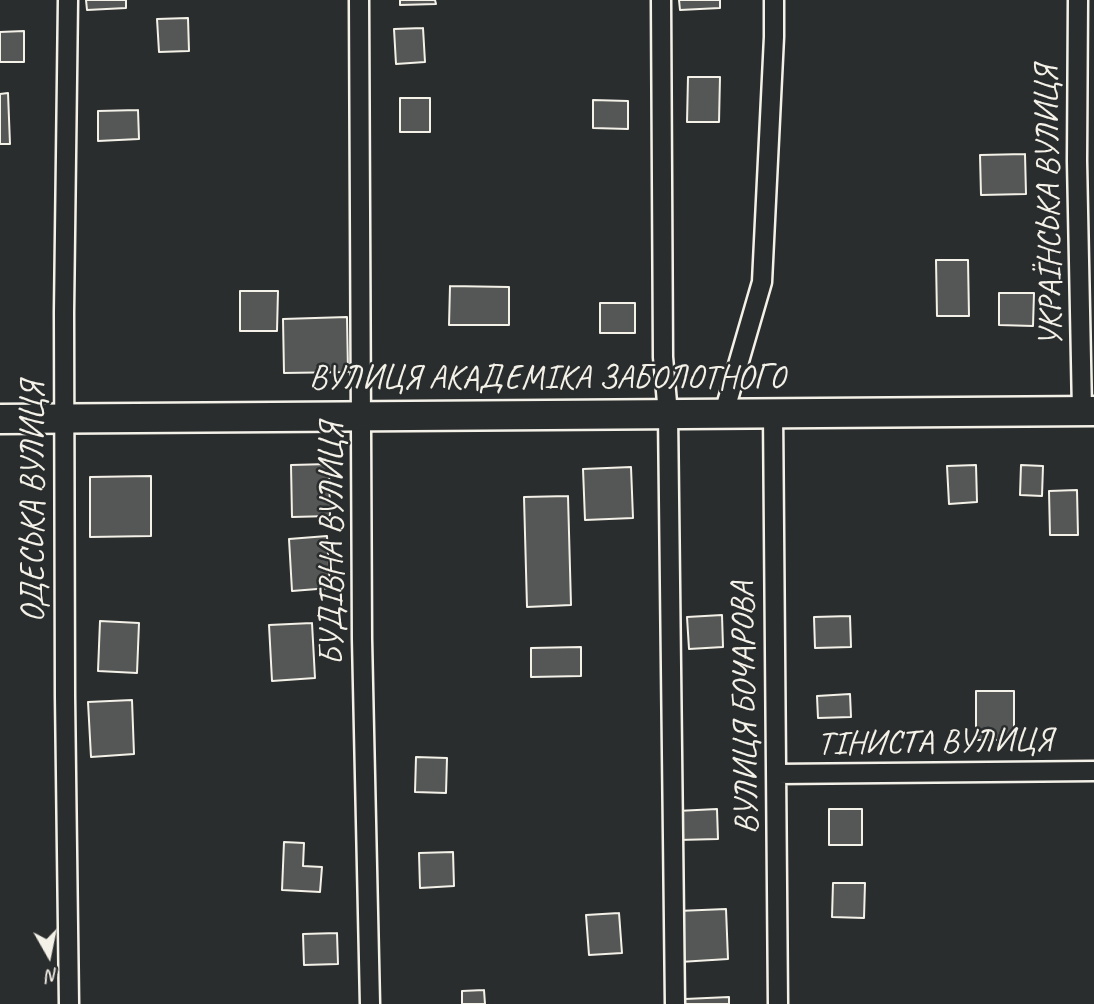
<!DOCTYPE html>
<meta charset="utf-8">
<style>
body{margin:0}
#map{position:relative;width:1094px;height:1004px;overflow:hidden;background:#2a2d2e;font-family:Caveat,sans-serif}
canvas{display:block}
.north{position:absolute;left:14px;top:920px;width:70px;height:70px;-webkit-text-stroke:5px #2a2d2e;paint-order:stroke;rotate:171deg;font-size:19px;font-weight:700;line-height:28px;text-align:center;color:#f4f1e8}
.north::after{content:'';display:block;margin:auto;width:24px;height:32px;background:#f4f1e8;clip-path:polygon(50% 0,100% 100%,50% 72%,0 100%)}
</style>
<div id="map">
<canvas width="1094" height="1004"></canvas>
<div class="north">N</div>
</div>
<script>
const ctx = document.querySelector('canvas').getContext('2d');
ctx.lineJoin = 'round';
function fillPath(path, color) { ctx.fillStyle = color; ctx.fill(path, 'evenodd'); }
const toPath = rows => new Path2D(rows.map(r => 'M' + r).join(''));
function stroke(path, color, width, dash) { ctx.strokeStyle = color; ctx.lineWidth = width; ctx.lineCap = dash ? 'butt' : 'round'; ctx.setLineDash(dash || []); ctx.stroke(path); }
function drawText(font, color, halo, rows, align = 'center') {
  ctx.font = font + ' Caveat,sans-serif'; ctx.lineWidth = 5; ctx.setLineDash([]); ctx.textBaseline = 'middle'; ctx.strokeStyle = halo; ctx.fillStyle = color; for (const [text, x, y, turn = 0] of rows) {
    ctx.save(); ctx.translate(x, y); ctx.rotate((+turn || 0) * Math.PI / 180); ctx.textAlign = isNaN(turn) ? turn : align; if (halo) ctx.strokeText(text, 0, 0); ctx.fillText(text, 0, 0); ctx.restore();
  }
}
const building = toPath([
 [86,0,126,0,126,8,87,10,86,0],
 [400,0,435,0,436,4,400,5,400,0],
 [679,0,720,0,720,8,680,10,679,0],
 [188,18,189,51,159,52,157,19,188,18],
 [423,28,425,62,396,64,394,29,423,28],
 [24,31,24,62,0,62,0,32,24,31],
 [688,77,720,77,719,122,687,122,688,77],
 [8,93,10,144,0,144,0,94,8,93],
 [400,98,430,98,430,132,400,132,400,98],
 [593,100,628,101,628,129,593,128,593,100],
 [138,110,139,139,98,141,98,111,138,110],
 [1025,154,1026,194,981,195,980,155,1025,154],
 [936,260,968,260,969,316,937,316,936,260],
 [450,286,509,287,509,325,449,325,450,286],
 [240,291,278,291,277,331,240,331,240,291],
 [999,293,1034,293,1033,326,999,325,999,293],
 [600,303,635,303,635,333,600,333,600,303],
 [347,317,348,372,284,373,283,319,347,317],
 [329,464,330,516,292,517,291,465,329,464],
 [976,465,977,502,949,504,947,466,976,465],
 [1021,465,1043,466,1042,496,1020,495,1021,465],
 [631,467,633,518,585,520,583,469,631,467],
 [151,476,151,536,90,537,90,477,151,476],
 [1077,490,1078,535,1050,535,1049,491,1077,490],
 [568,496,571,605,527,607,524,497,568,496],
 [327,536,330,588,292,591,289,539,327,536],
 [722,615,723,647,689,649,687,617,722,615],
 [850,616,851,647,815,648,814,617,850,616],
 [100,621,139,623,137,673,98,671,100,621],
 [312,623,315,678,272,681,269,625,312,623],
 [581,647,581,676,531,677,531,648,581,647],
 [976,691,1014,691,1014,740,976,740,976,691],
 [850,694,851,717,818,718,817,696,850,694],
 [132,700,134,754,91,757,88,702,132,700],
 [416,757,447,758,446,793,415,792,416,757],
 [717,809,718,839,678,840,677,811,717,809],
 [829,809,862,809,862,845,829,845,829,809],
 [284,842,304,843,303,866,322,867,320,892,282,890,284,842],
 [453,852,454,886,420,888,419,853,453,852],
 [833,883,865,883,864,918,832,917,833,883],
 [726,909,728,959,680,962,678,911,726,909],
 [619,913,622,953,589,955,586,915,619,913],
 [337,933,338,964,304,965,303,934,337,933],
 [484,990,485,1004,462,1004,462,991,484,990],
 [729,997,729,1004,685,1004,685,999,729,997]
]);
const street = toPath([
 [68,0,64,312,65,696,69,1004],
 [359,0,362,639,370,1004],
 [661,0,663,357,668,414,675,1004],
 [1078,0,1077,161,1082,411],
 [773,412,778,1004],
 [724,413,762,282,774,37,774,0],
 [777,774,1094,771]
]);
const primary = toPath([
 [0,419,1094,411]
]);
const streetNames = [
 ["УКРАЇНСЬКА ВУЛИЦЯ",1050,206,-91],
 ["ВУЛИЦЯ АКАДЕМІКА ЗАБОЛОТНОГО",547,379],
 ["ОДЕСЬКА ВУЛИЦЯ",34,502,-90],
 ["БУДІВНА ВУЛИЦЯ",333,544,-90],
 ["ВУЛИЦЯ БОЧАРОВА",746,708,-91],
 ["ТІНИСТА ВУЛИЦЯ",935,743,-1]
];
fillPath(building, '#555756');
stroke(building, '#f4f1e8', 2);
stroke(street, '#f4f1e8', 23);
stroke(primary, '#f4f1e8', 33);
stroke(street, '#2a2d2e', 18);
stroke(primary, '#2a2d2e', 28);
drawText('33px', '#f4f1e8', '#2a2d2e', streetNames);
</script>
